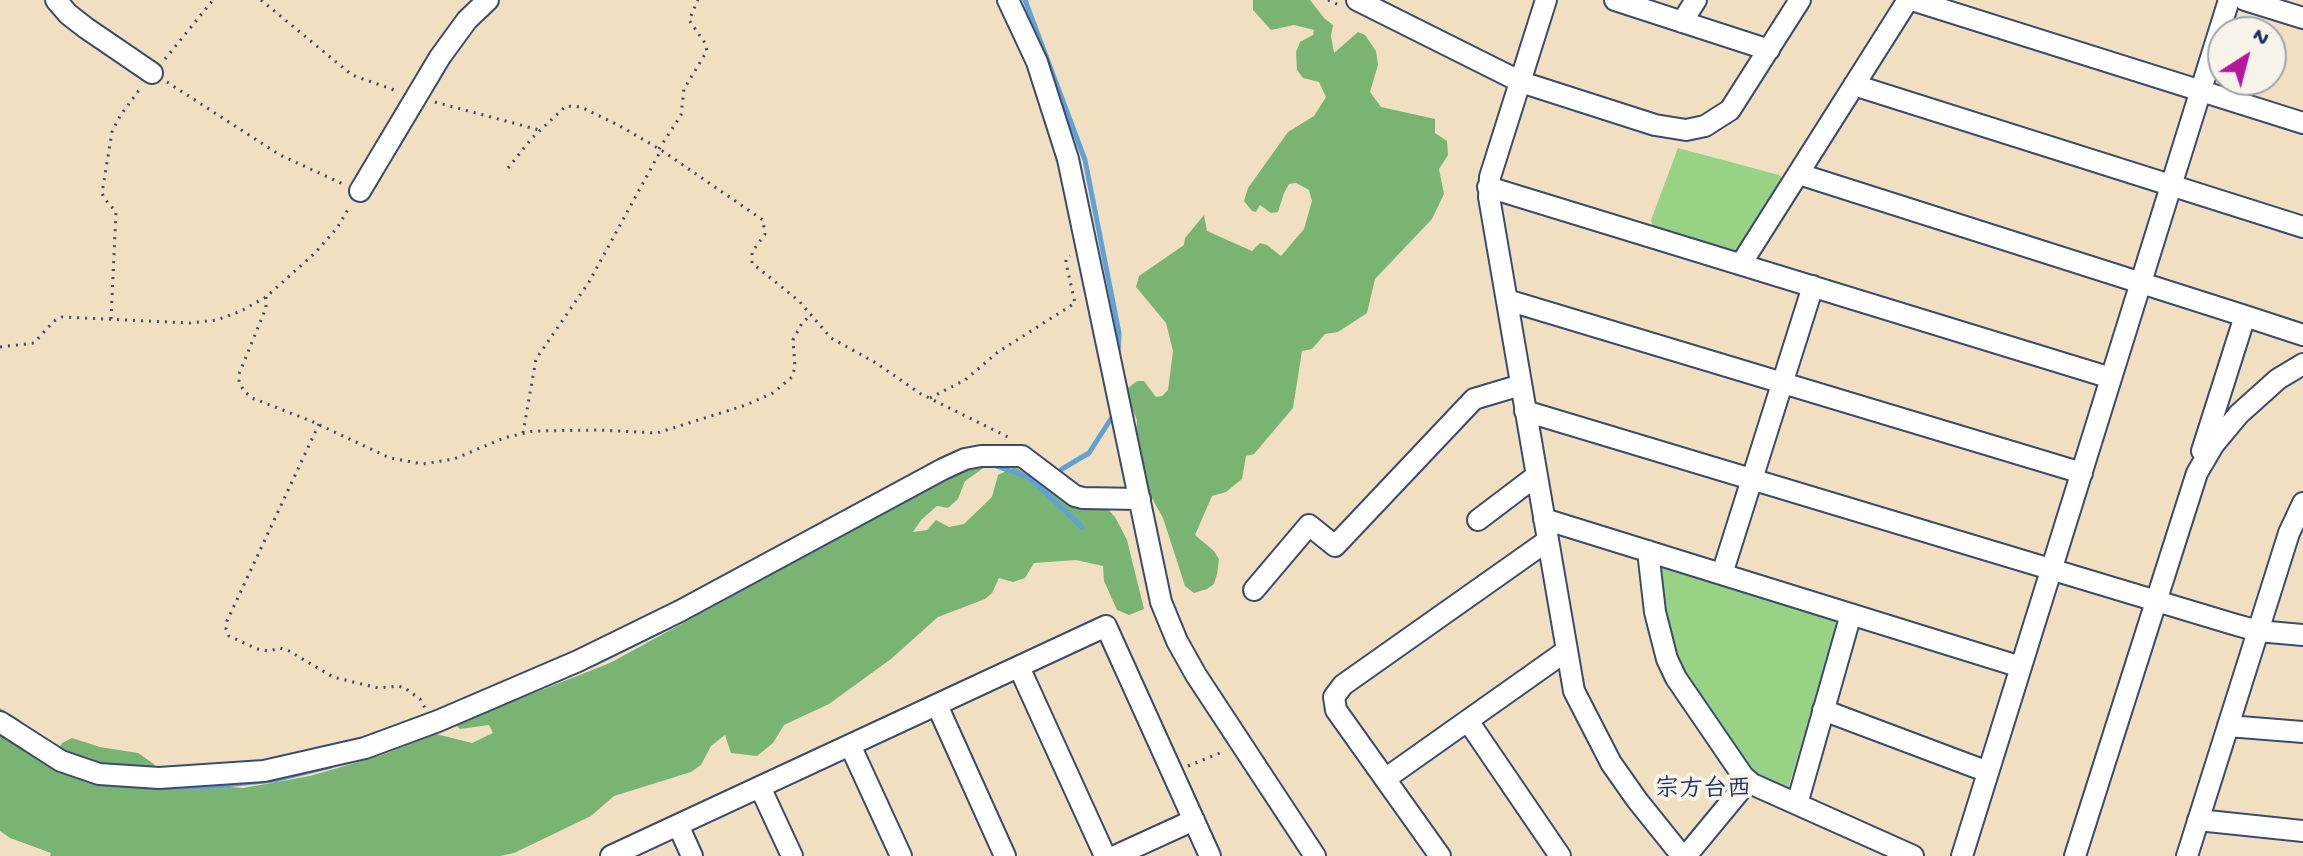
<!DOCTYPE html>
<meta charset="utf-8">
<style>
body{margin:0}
#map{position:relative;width:2303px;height:856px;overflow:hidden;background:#f0e0c1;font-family:"Gochi Hand",sans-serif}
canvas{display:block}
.north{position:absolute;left:2207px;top:16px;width:80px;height:80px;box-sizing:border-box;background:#f7f3e8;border:2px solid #9fa5b1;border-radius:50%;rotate:36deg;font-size:22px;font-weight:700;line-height:32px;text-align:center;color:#1b2f5e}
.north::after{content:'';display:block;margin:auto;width:28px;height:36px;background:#b5179e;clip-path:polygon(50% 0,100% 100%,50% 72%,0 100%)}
</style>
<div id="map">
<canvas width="2303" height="856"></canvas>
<div class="north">N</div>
</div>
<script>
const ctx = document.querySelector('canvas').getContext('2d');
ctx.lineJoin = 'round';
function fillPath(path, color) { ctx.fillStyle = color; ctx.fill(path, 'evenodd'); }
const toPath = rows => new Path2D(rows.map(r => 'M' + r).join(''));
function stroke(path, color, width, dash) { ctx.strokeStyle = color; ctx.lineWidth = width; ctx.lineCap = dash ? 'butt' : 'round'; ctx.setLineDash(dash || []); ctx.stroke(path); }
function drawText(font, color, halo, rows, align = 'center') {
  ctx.font = font + ' "Gochi Hand","Klee One",sans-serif'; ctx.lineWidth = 8; ctx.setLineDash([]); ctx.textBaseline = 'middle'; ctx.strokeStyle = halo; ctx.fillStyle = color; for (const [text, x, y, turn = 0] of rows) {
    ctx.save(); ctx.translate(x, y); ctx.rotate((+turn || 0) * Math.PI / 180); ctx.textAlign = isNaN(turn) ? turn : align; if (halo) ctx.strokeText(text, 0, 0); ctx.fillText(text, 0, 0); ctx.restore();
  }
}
const green = toPath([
 [1678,148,1779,175,1783,179,1738,250,1730,252,1653,228,1651,220],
 [1661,562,1833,617,1838,627,1788,788,1785,790,1751,773,1676,667,1655,567]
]);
const forest = toPath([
 [1253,0,1310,0,1324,18,1333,25,1331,36,1334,53,1358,32,1365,35,1376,51,1378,65,1370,92,1381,107,1435,119,1435,133,1447,141,1448,155,1439,169,1444,194,1432,219,1375,279,1367,313,1338,332,1325,334,1312,349,1302,351,1293,408,1254,454,1246,456,1242,479,1226,492,1212,496,1195,535,1214,551,1219,559,1217,574,1214,584,1207,589,1194,593,1185,586,1163,518,1147,489,1136,441,1137,420,1124,391,1137,381,1144,381,1156,397,1162,396,1168,390,1173,351,1166,323,1136,287,1139,276,1184,245,1185,238,1204,215,1207,231,1252,251,1260,243,1267,245,1281,256,1304,229,1312,201,1309,190,1296,183,1289,184,1284,193,1278,212,1271,213,1260,205,1256,212,1252,211,1244,201,1248,188,1288,132,1314,116,1326,97,1319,82,1303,78,1297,70,1296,52,1300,42,1313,35,1314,30,1294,25,1271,30,1253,10],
 [985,463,985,467,965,481,958,499,948,508,937,506,921,520,913,532,927,530,936,520,949,527,964,524,992,497,998,475,1015,467,1041,482,1104,505,1115,517,1127,540,1144,609,1129,615,1117,610,1104,581,1103,566,1076,560,1034,563,1025,578,1013,582,999,578,992,593,985,599,938,617,891,659,829,704,784,725,773,743,757,756,731,753,725,735,711,746,701,765,691,772,614,796,591,816,514,853,500,856,50,856,51,853,10,838,0,831,0,708,20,720,33,737,57,752,62,743,72,738,100,747,138,753,154,764,161,781,189,784,243,788,310,776,382,755,436,734,472,743,493,733,489,725,460,729,455,724,610,663,974,464]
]);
const stream = toPath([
 [1025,0,1085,160,1119,333,1118,357],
 [993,465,1028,477,1044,491],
 [1057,475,1062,469,1089,453,1114,414],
 [1046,489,1044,491,1082,527],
 [594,664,671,626],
 [92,782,114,785],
 [160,787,215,786,274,780,331,766]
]);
const path = toPath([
 [261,0,352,75,397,91],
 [1328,0,1339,5],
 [165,59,213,0],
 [167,82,280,155,343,184],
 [435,102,539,130],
 [659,149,681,115,684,89,707,51,705,43,689,20,698,0],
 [508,168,532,138,566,106,581,107,620,126,661,150,763,220,765,234,752,252,752,263,799,301,831,338,876,363,921,394,1008,437],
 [266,297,266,308,239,374,239,382,244,391,252,398,311,421,390,458,423,464,454,459,504,438,533,431,599,430,657,433,746,405,773,393,792,377,795,367,793,340,802,323,811,315],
 [111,319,116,212,104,198,102,193,112,132,120,116,142,86],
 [0,347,34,343,54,321,62,317,190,323,217,320,241,311,266,297,315,253,337,228,350,206],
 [930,398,965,380,998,352,1075,303,1066,263,1066,258,1070,256],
 [319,424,227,621,226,629,229,636,257,649,269,651,280,648,289,651,333,677,378,688,398,686,405,688,420,699,425,708],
 [523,433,536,359,589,282,661,150],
 [1188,766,1225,751]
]);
const minor = toPath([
 [56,0,68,14,86,28,152,73],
 [1008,0,1037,62,1068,159,1161,602,1177,641,1196,675,1315,856],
 [1357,0,1521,82,1655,125,1686,130,1705,126,1730,110,1800,0],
 [1546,0,1490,177,1489,197,1574,691,1611,763,1637,800,1682,856],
 [1615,0,1769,50],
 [1912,0,2303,123],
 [2245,0,2303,18],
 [1682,22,1696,0],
 [1854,85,2303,227],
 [1799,174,2245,316],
 [1488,187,2111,378],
 [360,191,440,57,467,20,488,0],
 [1741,264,1908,0],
 [1507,300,2082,473],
 [1525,411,2233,624,2258,631,2303,635],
 [2202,451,2245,316,2303,335],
 [1544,519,2021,667],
 [1478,520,1536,476],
 [1648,551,1655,612,1667,659,1676,678,1743,776,1752,784,1913,856],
 [1722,574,1813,286],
 [1254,590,1309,525,1335,546,1474,399,1521,385],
 [1019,667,1105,856],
 [937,705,1005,856],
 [1823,710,1988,772],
 [1468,721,1560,856],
 [0,722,61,761,99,774,159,778,264,771,365,748,438,721,578,661,680,611,943,469,965,459,981,456,1022,456,1075,496,1083,498,1140,499],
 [2228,726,2303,732],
 [850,745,901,856],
 [1385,779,1566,651],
 [760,787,792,856],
 [1797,804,1851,614],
 [2198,820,2303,831],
 [678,825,692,856],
 [611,856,1106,626,1210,856],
 [1115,856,1194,820],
 [1440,856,1336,710,1334,697,1343,685,1547,541],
 [1686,856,1748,781],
 [1962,856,2229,0],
 [2075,856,2197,473,2214,444,2239,414,2278,379,2303,364],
 [2187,856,2289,533,2303,503]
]);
const neighbourhoodNames = [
 ["宗方台西",1703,791]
];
fillPath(green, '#98d285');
fillPath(forest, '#7ab472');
stroke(stream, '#61a1d4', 5);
stroke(minor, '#3b4a6d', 24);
stroke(path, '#3b4a6d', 3, [2, 6]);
stroke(minor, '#fff', 20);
drawText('bold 24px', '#1b2f5e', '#f7f3e8', neighbourhoodNames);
</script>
